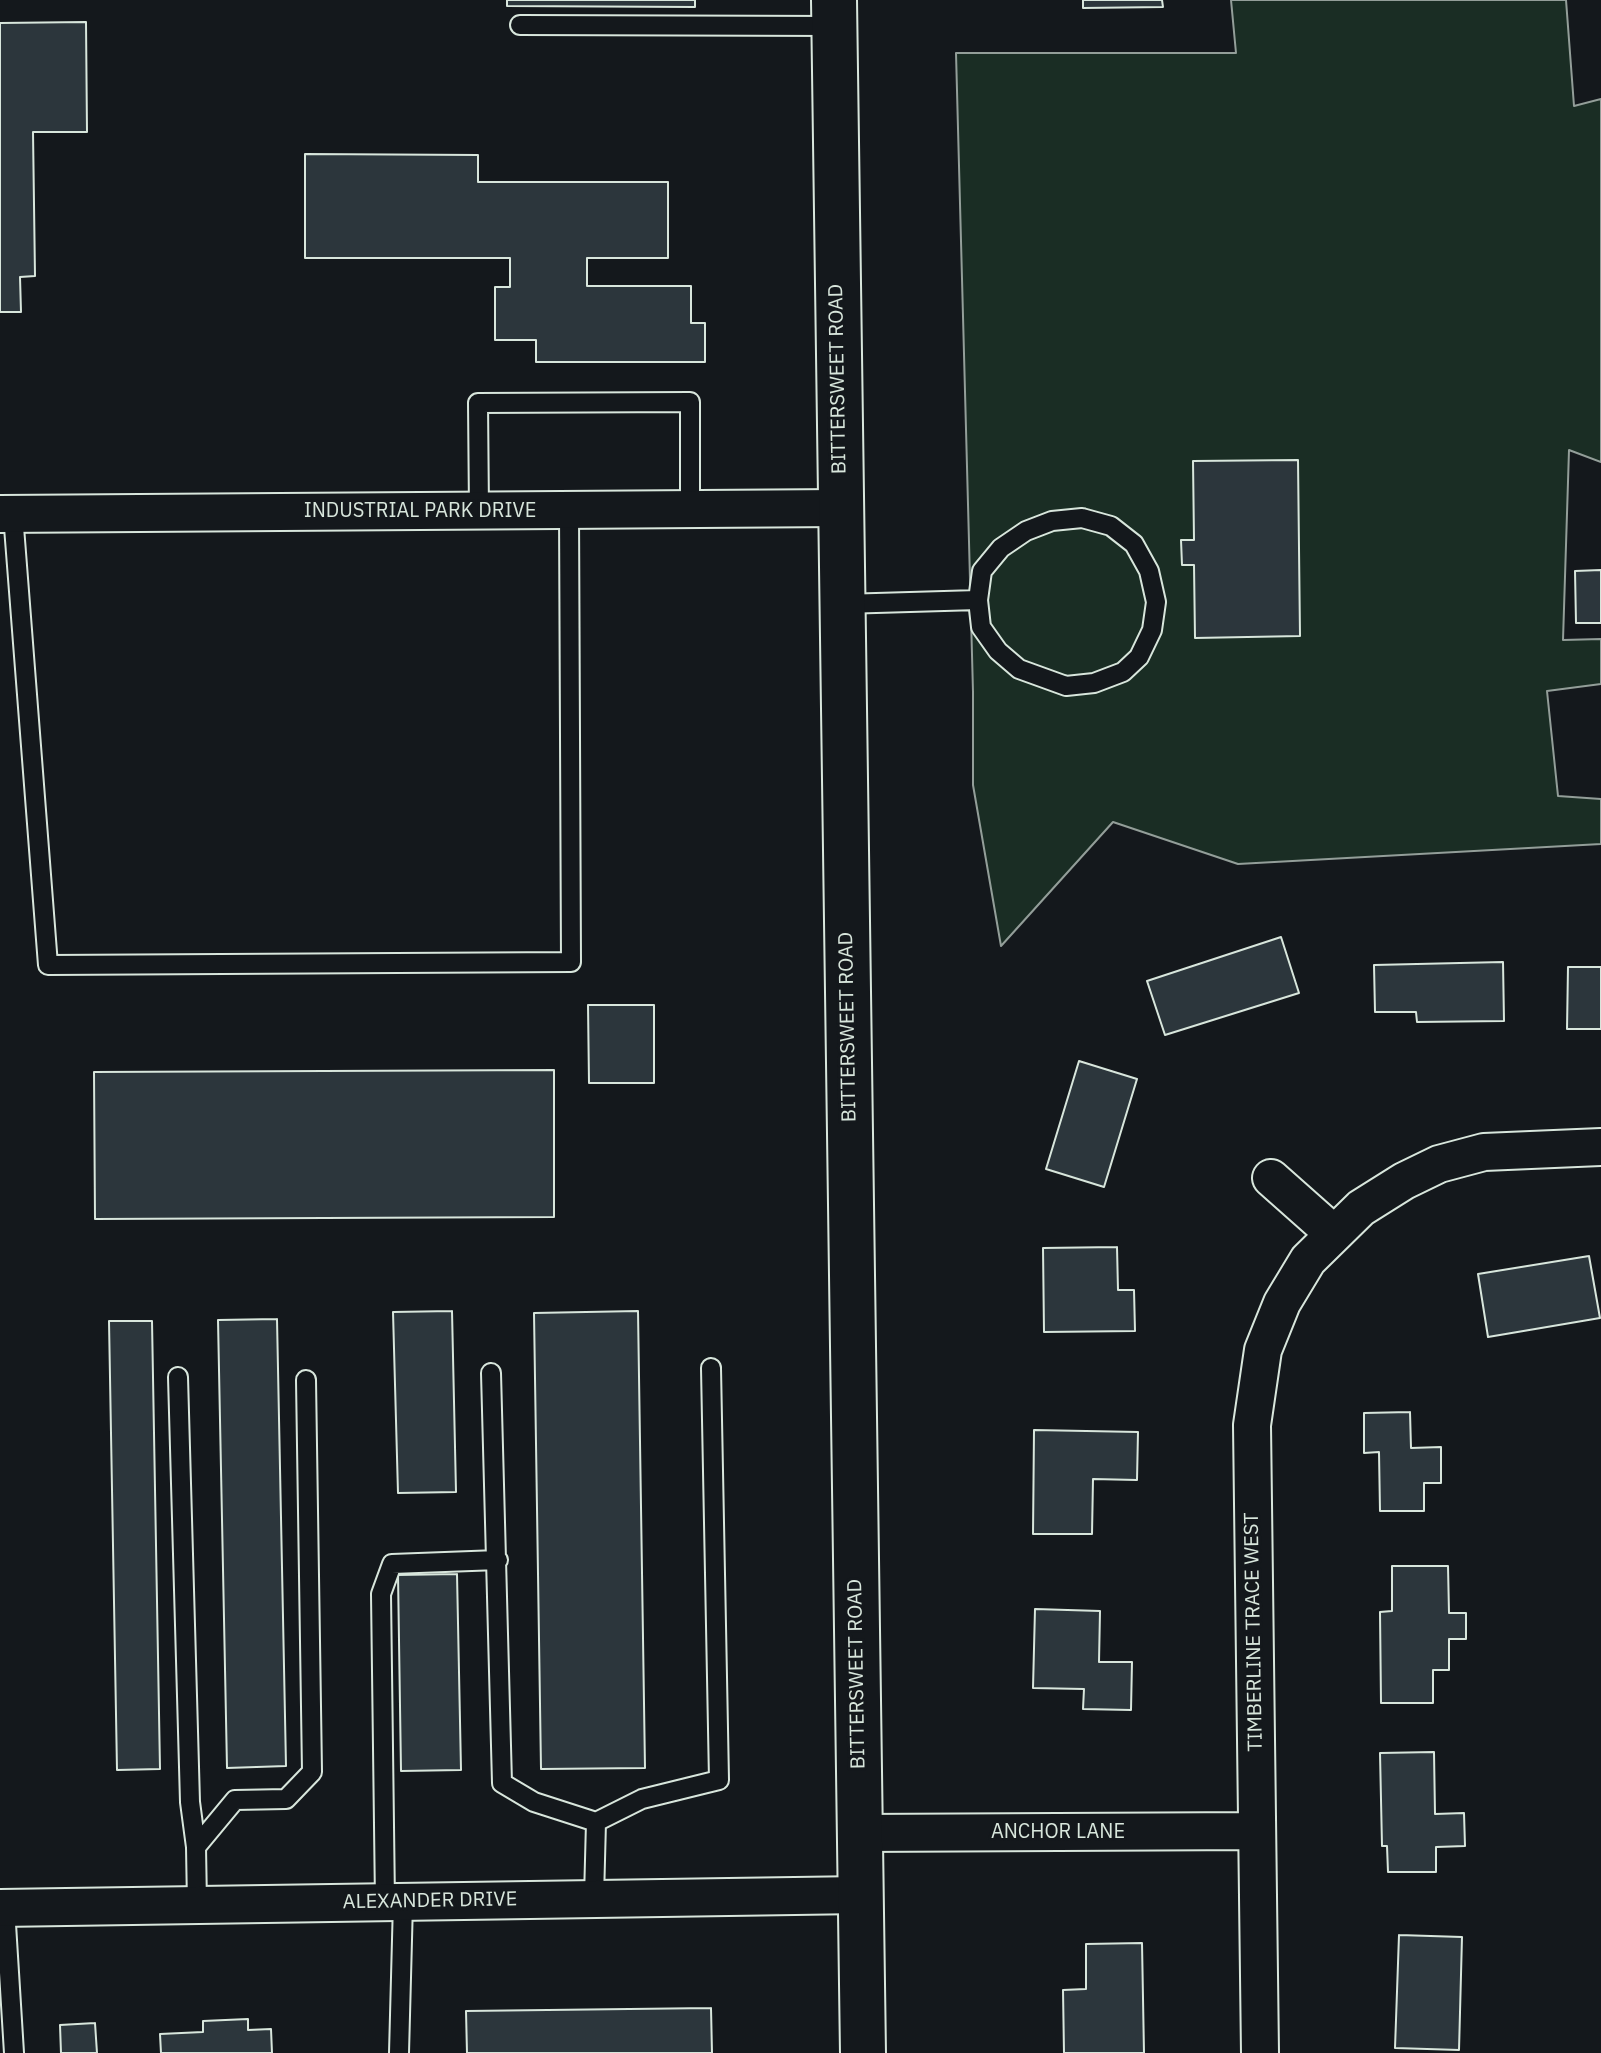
<!DOCTYPE html>
<style>
body{margin:0}
canvas{display:block;background:#14181c}
</style>
<canvas width="1601" height="2053"></canvas>
<script>
const ctx = document.querySelector('canvas').getContext('2d');
ctx.lineJoin = 'round';
function fillPath(path, color) { ctx.fillStyle = color; ctx.fill(path, 'evenodd'); }
const toPath = rows => new Path2D(rows.map(r => 'M' + r).join(''));
function stroke(path, color, width, dash) { ctx.strokeStyle = color; ctx.lineWidth = width; ctx.lineCap = dash ? 'butt' : 'round'; ctx.setLineDash(dash || []); ctx.stroke(path); }
function drawText(font, color, halo, rows, align = 'center') {
  ctx.font = font + ' "IBM Plex Sans",sans-serif'; ctx.lineWidth = 6; ctx.setLineDash([]); ctx.textBaseline = 'middle'; ctx.strokeStyle = halo; ctx.fillStyle = color; for (const [text, x, y, turn = 0] of rows) {
    ctx.save(); ctx.translate(x, y); ctx.rotate((+turn || 0) * Math.PI / 180); ctx.textAlign = isNaN(turn) ? turn : align; if (halo) ctx.strokeText(text, 0, 0); ctx.fillText(text, 0, 0); ctx.restore();
  }
}
const green = toPath([
 [1231,0,1566,0,1574,106,1601,99,1601,462,1569,450,1563,640,1601,639,1601,684,1547,691,1558,796,1601,799,1601,844,1238,864,1113,822,1001,946,973,785,973,692,956,53,1236,53,1231,0]
]);
const building = toPath([
 [507,0,695,0,695,7,507,6,507,0],
 [1083,0,1162,0,1163,7,1083,8,1083,0],
 [86,22,87,132,33,132,35,276,20,277,21,312,0,312,0,23,86,22],
 [305,154,478,155,478,182,668,182,668,258,587,258,587,286,691,286,691,323,705,323,705,362,536,362,536,340,495,340,495,287,510,287,510,258,305,258,305,154],
 [1298,460,1300,636,1195,638,1194,565,1182,565,1181,540,1194,540,1193,461,1298,460],
 [1601,570,1601,623,1576,623,1575,571,1601,570],
 [1281,937,1299,993,1165,1035,1147,981,1281,937],
 [1503,962,1504,1021,1417,1022,1416,1012,1375,1012,1374,965,1503,962],
 [1568,967,1601,967,1601,1029,1567,1029,1568,967],
 [588,1005,654,1005,654,1083,589,1083,588,1005],
 [1079,1061,1137,1079,1104,1187,1046,1169,1079,1061],
 [554,1070,554,1217,95,1219,94,1072,554,1070],
 [1117,1247,1118,1290,1134,1290,1135,1331,1044,1332,1043,1248,1117,1247],
 [1589,1256,1600,1318,1488,1337,1478,1274,1589,1256],
 [452,1311,456,1492,398,1493,393,1312,452,1311],
 [638,1311,645,1768,541,1769,534,1313,638,1311],
 [277,1319,286,1766,227,1768,218,1320,277,1319],
 [109,1321,152,1321,160,1769,117,1770,109,1321],
 [1410,1412,1411,1448,1441,1447,1441,1483,1424,1483,1424,1511,1380,1511,1379,1452,1364,1453,1364,1413,1410,1412],
 [1034,1430,1138,1432,1137,1480,1093,1479,1092,1534,1033,1534,1034,1430],
 [1392,1566,1448,1566,1449,1613,1466,1613,1466,1639,1449,1639,1449,1670,1433,1670,1433,1703,1381,1703,1380,1612,1392,1611,1392,1566],
 [457,1574,461,1770,401,1771,398,1575,457,1574],
 [1035,1609,1100,1611,1099,1662,1132,1662,1131,1710,1083,1709,1084,1689,1033,1688,1035,1609],
 [1434,1752,1435,1814,1464,1813,1465,1846,1436,1847,1436,1872,1388,1872,1387,1846,1382,1846,1380,1753,1434,1752],
 [1399,1935,1462,1937,1459,2050,1395,2048,1399,1935],
 [1142,1943,1144,2053,1064,2053,1063,1990,1086,1989,1086,1944,1142,1943],
 [711,2008,712,2053,467,2053,466,2011,711,2008],
 [248,2019,248,2030,271,2029,272,2053,161,2053,160,2034,203,2032,203,2021,248,2019],
 [95,2023,97,2053,61,2053,60,2025,95,2023]
]);
const service = toPath([
 [520,25,834,26],
 [479,511,478,403,690,402,690,509],
 [13,514,48,965,571,962,569,510],
 [1082,518,1111,526,1134,544,1149,571,1156,602,1152,630,1139,657,1123,672,1094,683,1066,686,1019,669,998,651,981,627,978,600,982,571,1001,548,1026,531,1052,521,1082,518],
 [842,604,978,600],
 [491,1373,502,1783,534,1802,596,1822,594,1898],
 [178,1377,190,1802,196,1847,197,1904],
 [596,1822,642,1799,719,1780,711,1368],
 [196,1847,235,1800,286,1799,312,1772,306,1380],
 [385,1902,381,1594,392,1564,498,1560],
 [5,1908,14,2053],
 [399,2053,403,1902]
]);
const minor = toPath([
 [0,514,840,508],
 [1271,1178,1333,1233],
 [860,1833,1256,1831],
 [0,1908,861,1895],
 [1260,2053,1252,1425,1263,1350,1282,1303,1308,1260,1361,1208,1404,1181,1439,1164,1484,1152,1601,1147]
]);
const tertiary = toPath([
 [834,0,863,2053]
]);
const streetNames = [
 ["BITTERSWEET ROAD",838,379,-91],
 ["INDUSTRIAL PARK DRIVE",420,511],
 ["BITTERSWEET ROAD",848,1027,-91],
 ["TIMBERLINE TRACE WEST",1254,1632,-91],
 ["BITTERSWEET ROAD",857,1674,-91],
 ["ANCHOR LANE",1058,1832],
 ["ALEXANDER DRIVE",430,1901,-1]
];
fillPath(green, '#1a2d24');
stroke(green, '#939e99', 2);
fillPath(building, '#2c363c');
stroke(building, '#d8e6dc', 2);
stroke(service, '#d8e6dc', 22);
stroke(minor, '#d8e6dc', 40);
stroke(tertiary, '#d8e6dc', 48);
stroke(service, '#14181c', 18);
stroke(minor, '#14181c', 36);
stroke(tertiary, '#14181c', 44);
drawText('20px', '#d8e6dc', '#14181c', streetNames);
</script>
